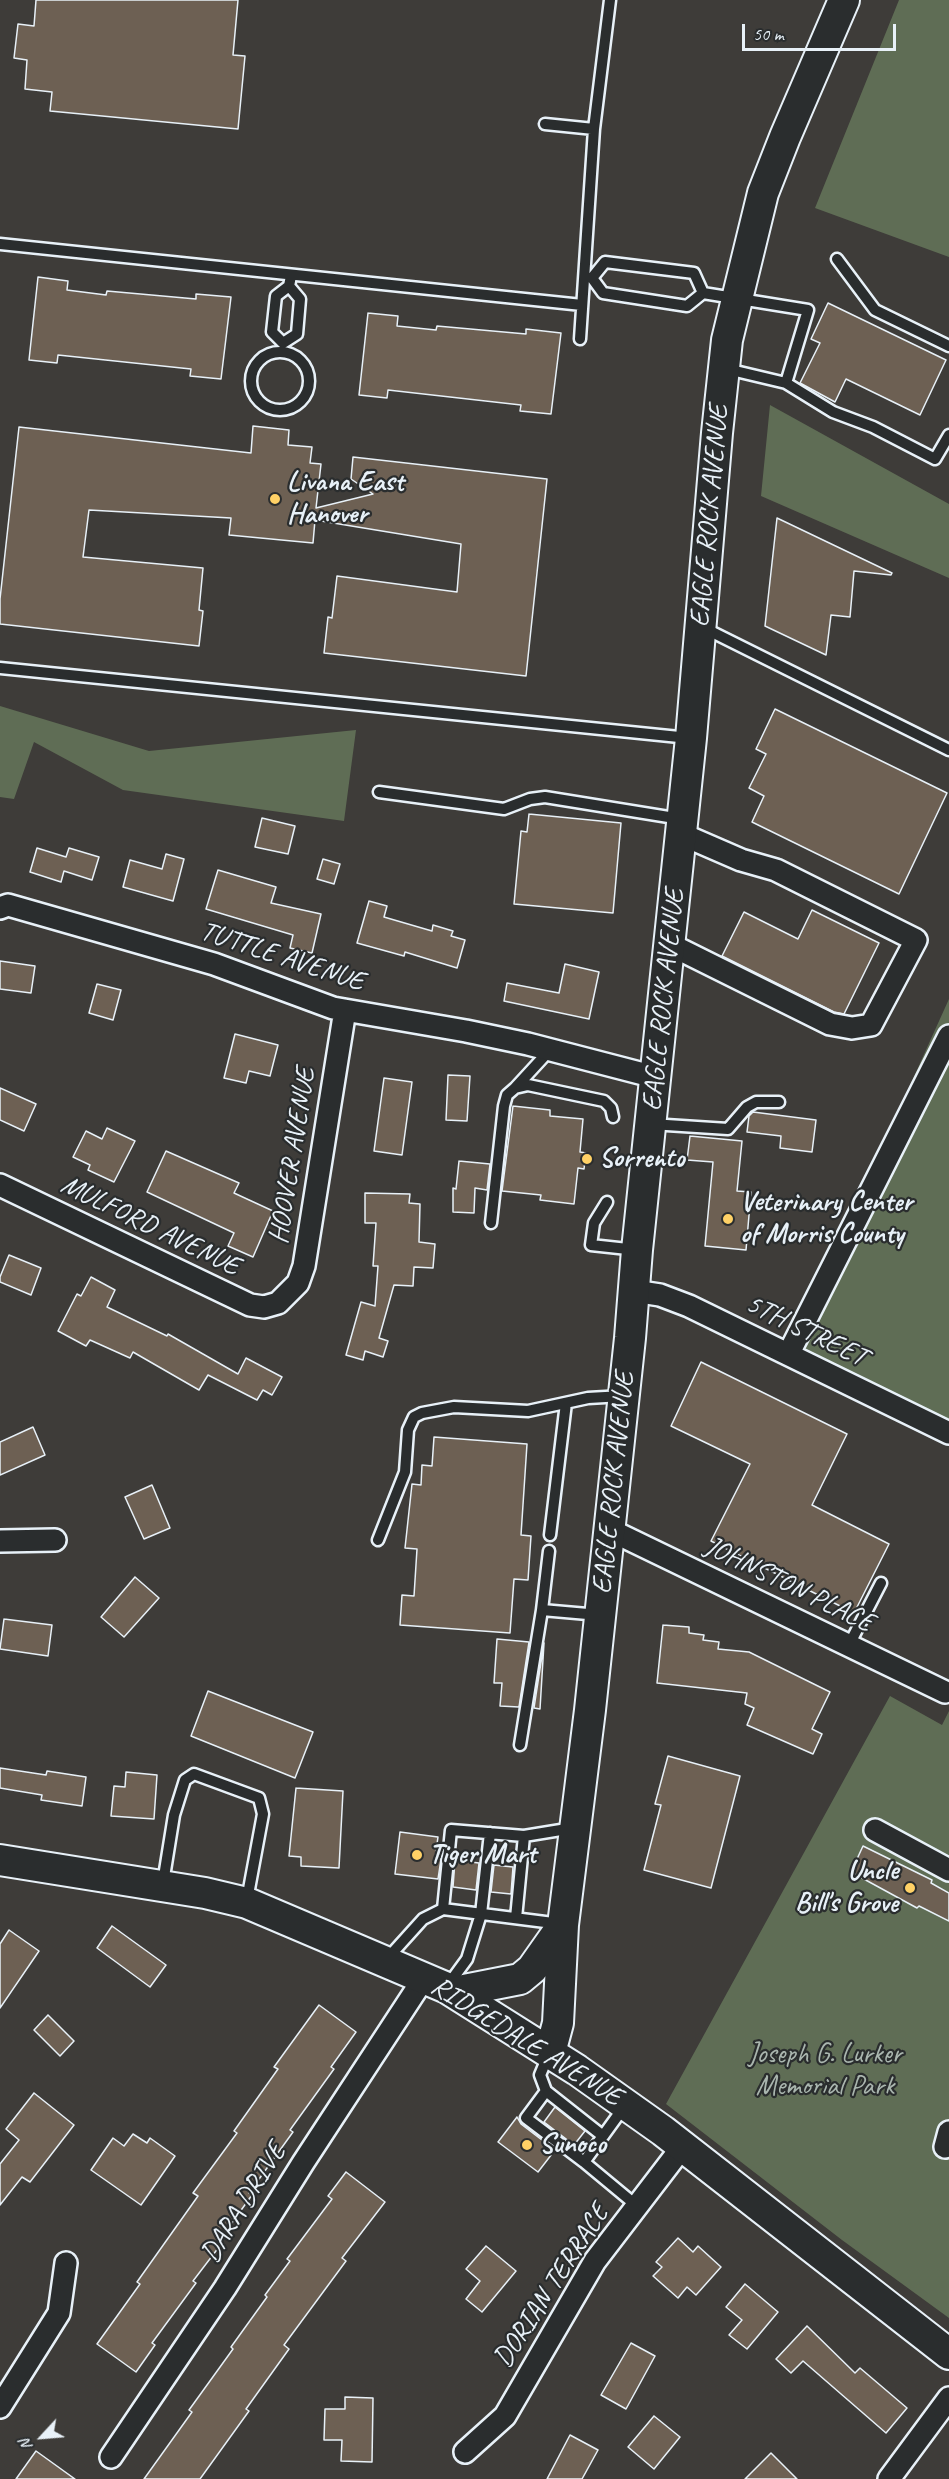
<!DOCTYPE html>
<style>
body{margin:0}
#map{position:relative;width:949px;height:2479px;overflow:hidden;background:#3e3c39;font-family:Caveat,sans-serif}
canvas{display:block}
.north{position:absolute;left:12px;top:2407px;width:60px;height:60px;-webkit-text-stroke:4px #2a2d2e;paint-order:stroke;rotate:244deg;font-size:16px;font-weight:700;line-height:24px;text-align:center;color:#e8f1f8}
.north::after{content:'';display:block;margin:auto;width:21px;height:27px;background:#e8f1f8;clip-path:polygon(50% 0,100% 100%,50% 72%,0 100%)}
.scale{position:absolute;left:742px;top:24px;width:154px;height:27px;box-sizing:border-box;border:3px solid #e8f1f8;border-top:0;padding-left:8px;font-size:18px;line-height:21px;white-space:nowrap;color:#e8f1f8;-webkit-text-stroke:4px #2a2d2e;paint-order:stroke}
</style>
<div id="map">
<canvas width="949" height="2479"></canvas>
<div class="north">N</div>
<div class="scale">50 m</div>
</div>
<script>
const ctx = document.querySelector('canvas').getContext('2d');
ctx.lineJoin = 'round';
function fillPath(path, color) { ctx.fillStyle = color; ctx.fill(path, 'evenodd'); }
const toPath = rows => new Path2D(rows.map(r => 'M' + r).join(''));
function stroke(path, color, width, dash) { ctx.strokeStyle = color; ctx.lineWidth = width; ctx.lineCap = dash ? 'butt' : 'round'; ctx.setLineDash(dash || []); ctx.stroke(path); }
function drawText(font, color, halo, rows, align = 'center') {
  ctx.font = font + ' Caveat,sans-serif'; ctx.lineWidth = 4.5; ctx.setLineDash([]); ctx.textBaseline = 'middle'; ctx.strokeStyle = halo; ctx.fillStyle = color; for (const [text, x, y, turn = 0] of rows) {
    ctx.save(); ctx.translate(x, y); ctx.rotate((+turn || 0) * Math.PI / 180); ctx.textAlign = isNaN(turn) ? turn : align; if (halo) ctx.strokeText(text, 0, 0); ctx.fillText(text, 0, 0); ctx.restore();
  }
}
const green = toPath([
 [899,0,949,0,949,257,815,208],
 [770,405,949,504,949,578,761,496],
 [0,706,149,751,356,730,344,821,123,790,34,742,14,799,0,797],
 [949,999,949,1444,789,1353],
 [890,1696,942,1725,949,1711,949,2318,842,2240,666,2104]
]);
const building = toPath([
 [36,0,238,0,233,55,245,56,238,129,50,111,52,92,25,89,27,60,14,58,18,24,34,26,36,0],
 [38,277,68,281,67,290,106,295,107,291,196,299,196,294,231,297,221,379,190,376,191,369,58,355,57,363,29,360,38,277],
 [828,303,946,360,920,415,846,379,835,402,800,383,820,343,811,339,828,303],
 [368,313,398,316,397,326,436,330,437,326,526,334,526,329,561,333,551,414,520,411,521,405,388,390,387,398,359,395,368,313],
 [253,426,289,430,288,445,312,447,310,463,321,464,316,508,373,494,351,479,353,457,547,479,526,676,324,653,328,617,332,618,337,576,457,592,461,544,315,520,313,543,229,535,231,518,89,510,83,557,203,568,199,610,203,611,199,646,0,624,0,599,19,427,251,453,253,426],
 [777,518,892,573,891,575,854,571,850,617,831,615,826,655,765,626,777,518],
 [775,709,947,793,899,894,752,822,764,796,749,788,766,754,756,749,775,709],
 [529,814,621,823,613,913,514,904,521,831,527,832,529,814],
 [262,818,295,826,288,854,255,847,262,818],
 [37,848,66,857,69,848,99,857,92,880,64,871,61,882,30,872,37,848],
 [166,854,184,859,173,901,123,887,130,860,162,869,166,854],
 [323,859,340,864,334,884,317,879,323,859],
 [218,870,276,887,271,903,321,914,312,953,290,948,293,935,206,909,218,870],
 [369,901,387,906,384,917,432,931,433,925,453,931,451,936,465,940,457,968,405,952,404,956,357,943,369,901],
 [812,910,879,943,844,1014,834,1012,722,956,744,912,798,939,812,910],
 [0,961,35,966,31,993,0,989,0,961],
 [565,964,599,972,589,1019,504,1001,507,983,559,993,565,964],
 [97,984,121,990,113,1020,89,1013,97,984],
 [235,1034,278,1045,270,1076,249,1071,246,1083,224,1078,235,1034],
 [448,1075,470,1076,467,1121,446,1120,448,1075],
 [384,1078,412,1082,402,1155,374,1151,384,1078],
 [0,1088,36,1104,24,1131,0,1120,0,1088],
 [513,1106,550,1110,550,1116,583,1119,580,1152,586,1153,584,1169,578,1168,574,1204,540,1200,541,1195,502,1191,513,1106],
 [753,1112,816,1120,812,1152,780,1148,781,1136,747,1132,749,1116,753,1112],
 [107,1128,135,1141,114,1182,88,1170,90,1165,73,1157,86,1131,102,1139,107,1128],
 [690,1136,742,1141,737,1191,751,1192,746,1250,705,1246,713,1162,687,1160,690,1136],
 [166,1151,239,1183,234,1193,273,1211,253,1257,228,1246,234,1233,147,1192,166,1151],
 [459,1161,490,1164,487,1190,475,1188,474,1213,453,1212,453,1188,456,1189,459,1161],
 [365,1193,410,1194,409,1203,420,1204,419,1242,435,1244,433,1268,414,1267,413,1286,394,1285,379,1338,388,1341,383,1357,365,1351,363,1360,346,1355,361,1302,375,1306,378,1266,373,1266,376,1223,365,1223,365,1193],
 [9,1255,41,1268,31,1295,0,1282,0,1277,9,1255],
 [91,1277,115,1290,107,1307,167,1336,168,1334,238,1374,246,1358,282,1377,272,1395,263,1390,257,1400,208,1375,199,1390,133,1352,130,1358,90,1340,86,1346,58,1331,77,1294,81,1296,91,1277],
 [701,1362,847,1434,812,1505,889,1544,854,1613,711,1541,750,1464,671,1426,701,1362],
 [33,1427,45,1455,0,1475,0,1442,33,1427],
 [434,1437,527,1444,521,1535,531,1536,528,1580,514,1579,510,1633,400,1625,402,1595,414,1596,417,1549,405,1548,412,1484,421,1485,422,1465,432,1466,434,1437],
 [152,1485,170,1528,144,1539,125,1497,152,1485],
 [135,1577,159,1598,124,1637,101,1617,135,1577],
 [4,1619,52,1625,48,1656,0,1649,4,1619],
 [663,1625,689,1627,689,1633,704,1635,703,1640,719,1642,718,1649,749,1652,830,1692,812,1729,822,1734,813,1754,747,1725,754,1708,745,1704,747,1693,657,1683,663,1625],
 [497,1639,529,1642,519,1707,500,1706,502,1683,494,1683,497,1639],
 [544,1643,540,1709,534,1708,544,1643],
 [208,1691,313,1732,295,1778,191,1736,208,1691],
 [668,1756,740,1776,711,1888,644,1870,661,1805,655,1804,668,1756],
 [0,1768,46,1775,47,1771,86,1777,82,1806,41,1800,42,1795,0,1788,0,1768],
 [126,1772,157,1775,154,1819,111,1816,114,1786,125,1787,126,1772],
 [296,1788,343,1791,339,1868,301,1866,301,1857,289,1856,296,1788],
 [400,1832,438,1837,435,1858,441,1859,438,1879,395,1874,400,1832],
 [863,1846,932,1880,931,1883,949,1893,949,1921,919,1906,917,1908,851,1872,863,1846],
 [455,1860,479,1863,476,1890,453,1887,455,1860],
 [494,1865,513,1867,511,1894,491,1892,494,1865],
 [112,1926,166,1965,150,1987,97,1948,112,1926],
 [9,1930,39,1951,0,2008,0,1944,9,1930],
 [319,2005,356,2032,331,2067,334,2069,290,2130,293,2132,249,2193,252,2195,216,2245,219,2247,193,2281,196,2283,152,2343,155,2345,136,2372,97,2344,140,2284,137,2282,198,2196,193,2193,237,2133,234,2131,278,2069,274,2067,319,2005],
 [48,2015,74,2041,60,2056,34,2030,48,2015],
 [34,2093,74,2125,30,2182,22,2177,0,2205,0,2164,19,2140,6,2129,34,2093],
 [555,2107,585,2131,574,2145,544,2122,555,2107],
 [517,2117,521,2124,555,2150,538,2172,498,2142,517,2117],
 [133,2134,147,2143,150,2138,175,2156,141,2205,91,2170,113,2138,124,2146,133,2134],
 [346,2172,385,2202,342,2258,346,2261,284,2345,289,2349,246,2409,249,2411,200,2479,144,2479,192,2412,189,2410,233,2349,231,2347,267,2297,265,2295,290,2261,287,2259,332,2199,328,2196,346,2172],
 [678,2238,693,2252,698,2246,721,2267,696,2295,687,2287,678,2298,653,2276,662,2267,656,2262,678,2238],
 [486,2246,516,2271,482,2312,466,2299,480,2281,466,2269,486,2246],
 [745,2284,778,2312,747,2349,729,2335,742,2320,726,2307,745,2284],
 [807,2326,855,2373,860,2368,907,2408,886,2433,803,2361,791,2373,776,2359,807,2326],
 [631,2343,655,2356,626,2409,601,2395,631,2343],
 [345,2397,373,2398,372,2462,341,2461,342,2440,324,2440,325,2409,345,2409,345,2397],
 [654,2416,680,2437,654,2469,628,2447,654,2416],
 [570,2435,598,2450,582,2479,547,2479,570,2435],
 [36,2451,75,2479,16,2479,36,2451],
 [771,2453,797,2479,745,2479,771,2453]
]);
const lane = toPath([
 [545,124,594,129],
 [0,244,582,305],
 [837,259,875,310,949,346],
 [289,286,300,299,297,334,283,343,272,332,276,296,289,286,291,276],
 [703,293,694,273,605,262,592,278,603,293,687,306,703,293,808,310,786,383],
 [580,339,594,129,610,0],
 '251 381a29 29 0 1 1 58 0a29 29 0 1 1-58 0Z',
 [727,369,786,383,833,412,873,427,935,459,949,435],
 [704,628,949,750],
 [0,668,689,738],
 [379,792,504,809,530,799,545,797,681,819],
 [515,1088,550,1050],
 [651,1124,728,1129,747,1107,756,1102,779,1102],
 [607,1202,594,1223,591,1245,637,1250],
 [491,1223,504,1106,507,1095,515,1088,528,1085,604,1101,611,1108,613,1117],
 [550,1535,566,1403],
 [378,1540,405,1472,408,1430,414,1417,422,1413,454,1407,528,1411,588,1398,623,1396],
 [542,1610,549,1551],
 [849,1645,881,1583],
 [520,1745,542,1610,599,1615],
 [163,1883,174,1815,185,1780,194,1774,259,1798,263,1814,247,1900],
 [516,1918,524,1836],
 [561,1924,443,1909,451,1830,524,1836,573,1828],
 [386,1960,423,1919,443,1909],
 [448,1985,467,1959,481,1914,490,1833],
 [546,2091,603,2136,584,2162,526,2118,546,2091,540,2075,548,2056],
 [603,2136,624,2107],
 [584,2162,637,2206]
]);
const street = toPath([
 [0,908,8,905,214,964,333,1008,466,1031,528,1044,655,1077],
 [669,944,830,1024,852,1028,871,1025,916,940,776,870,741,860,681,834],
 [0,1185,250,1305,264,1307,278,1303,298,1283,304,1266,345,1010],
 [634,1291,660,1295,689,1306,949,1433],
 [789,1353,949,1036],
 [608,1529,945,1692],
 [0,1541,55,1540],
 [875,1830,949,1870],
 [945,2147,949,2132],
 [0,2407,59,2313,66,2263],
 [465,2452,505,2416,595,2261,683,2146],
 [111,2457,225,2288,303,2163,424,1978],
 [889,2479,949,2398]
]);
const secondary = toPath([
 [0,1860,205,1893,247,1903,447,1988,577,2070,663,2131,949,2354],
 [454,1992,520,1979,532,1969,563,1925],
 [550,2053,558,2023,563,1925,590,1710,630,1338,637,1250,691,738,717,433,727,340,763,193,785,137,844,0]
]);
const markers = [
 [275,499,6,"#ffd166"],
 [587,1159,6,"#ffd166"],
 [728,1219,6,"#ffd166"],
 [417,1855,6,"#ffd166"],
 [910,1888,6,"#ffd166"],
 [527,2145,6,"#ffd166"]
];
const poiNames = [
 ["Livana East",287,483],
 ["Hanover",287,515],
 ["Sorrento",599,1159],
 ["Veterinary Center",740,1203],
 ["of Morris County",740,1235],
 ["Tiger Mart",429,1855],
 ["Uncle",898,1872,"right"],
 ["Bill's Grove",898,1904,"right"],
 ["Sunoco",539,2145]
];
const streetNames = [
 ["EAGLE ROCK AVENUE",710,516,-85],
 ["TUTTLE AVENUE",282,957,18],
 ["EAGLE ROCK AVENUE",664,1000,-84],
 ["HOOVER AVENUE",293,1156,-81],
 ["MULFORD AVENUE",150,1226,26],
 ["5TH STREET",806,1331,26],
 ["EAGLE ROCK AVENUE",614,1483,-84],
 ["JOHNSTON PLACE",789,1585,26],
 ["RIDGEDALE AVENUE",526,2042,32],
 ["DARA DRIVE",244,2203,-58],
 ["DORIAN TERRACE",552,2286,-57]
];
const parkNames = [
 ["Joseph G. Lurker",825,2055],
 ["Memorial Park",825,2087]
];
fillPath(green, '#5f6d55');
fillPath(building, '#6d6053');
stroke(building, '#e8f1f8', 1.5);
stroke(lane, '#e8f1f8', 15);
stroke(street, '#e8f1f8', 26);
stroke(secondary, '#e8f1f8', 34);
stroke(lane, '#2a2d2e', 10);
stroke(street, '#2a2d2e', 21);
stroke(secondary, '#2a2d2e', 30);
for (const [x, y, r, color] of markers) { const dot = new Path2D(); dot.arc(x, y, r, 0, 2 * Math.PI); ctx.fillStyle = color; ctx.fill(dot); stroke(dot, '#2a2d2e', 2); }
drawText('bold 28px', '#e8f1f8', '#2a2d2e', poiNames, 'left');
drawText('28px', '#e8f1f8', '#2a2d2e', streetNames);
drawText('28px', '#aab6af', '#2a2d2e', parkNames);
</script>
